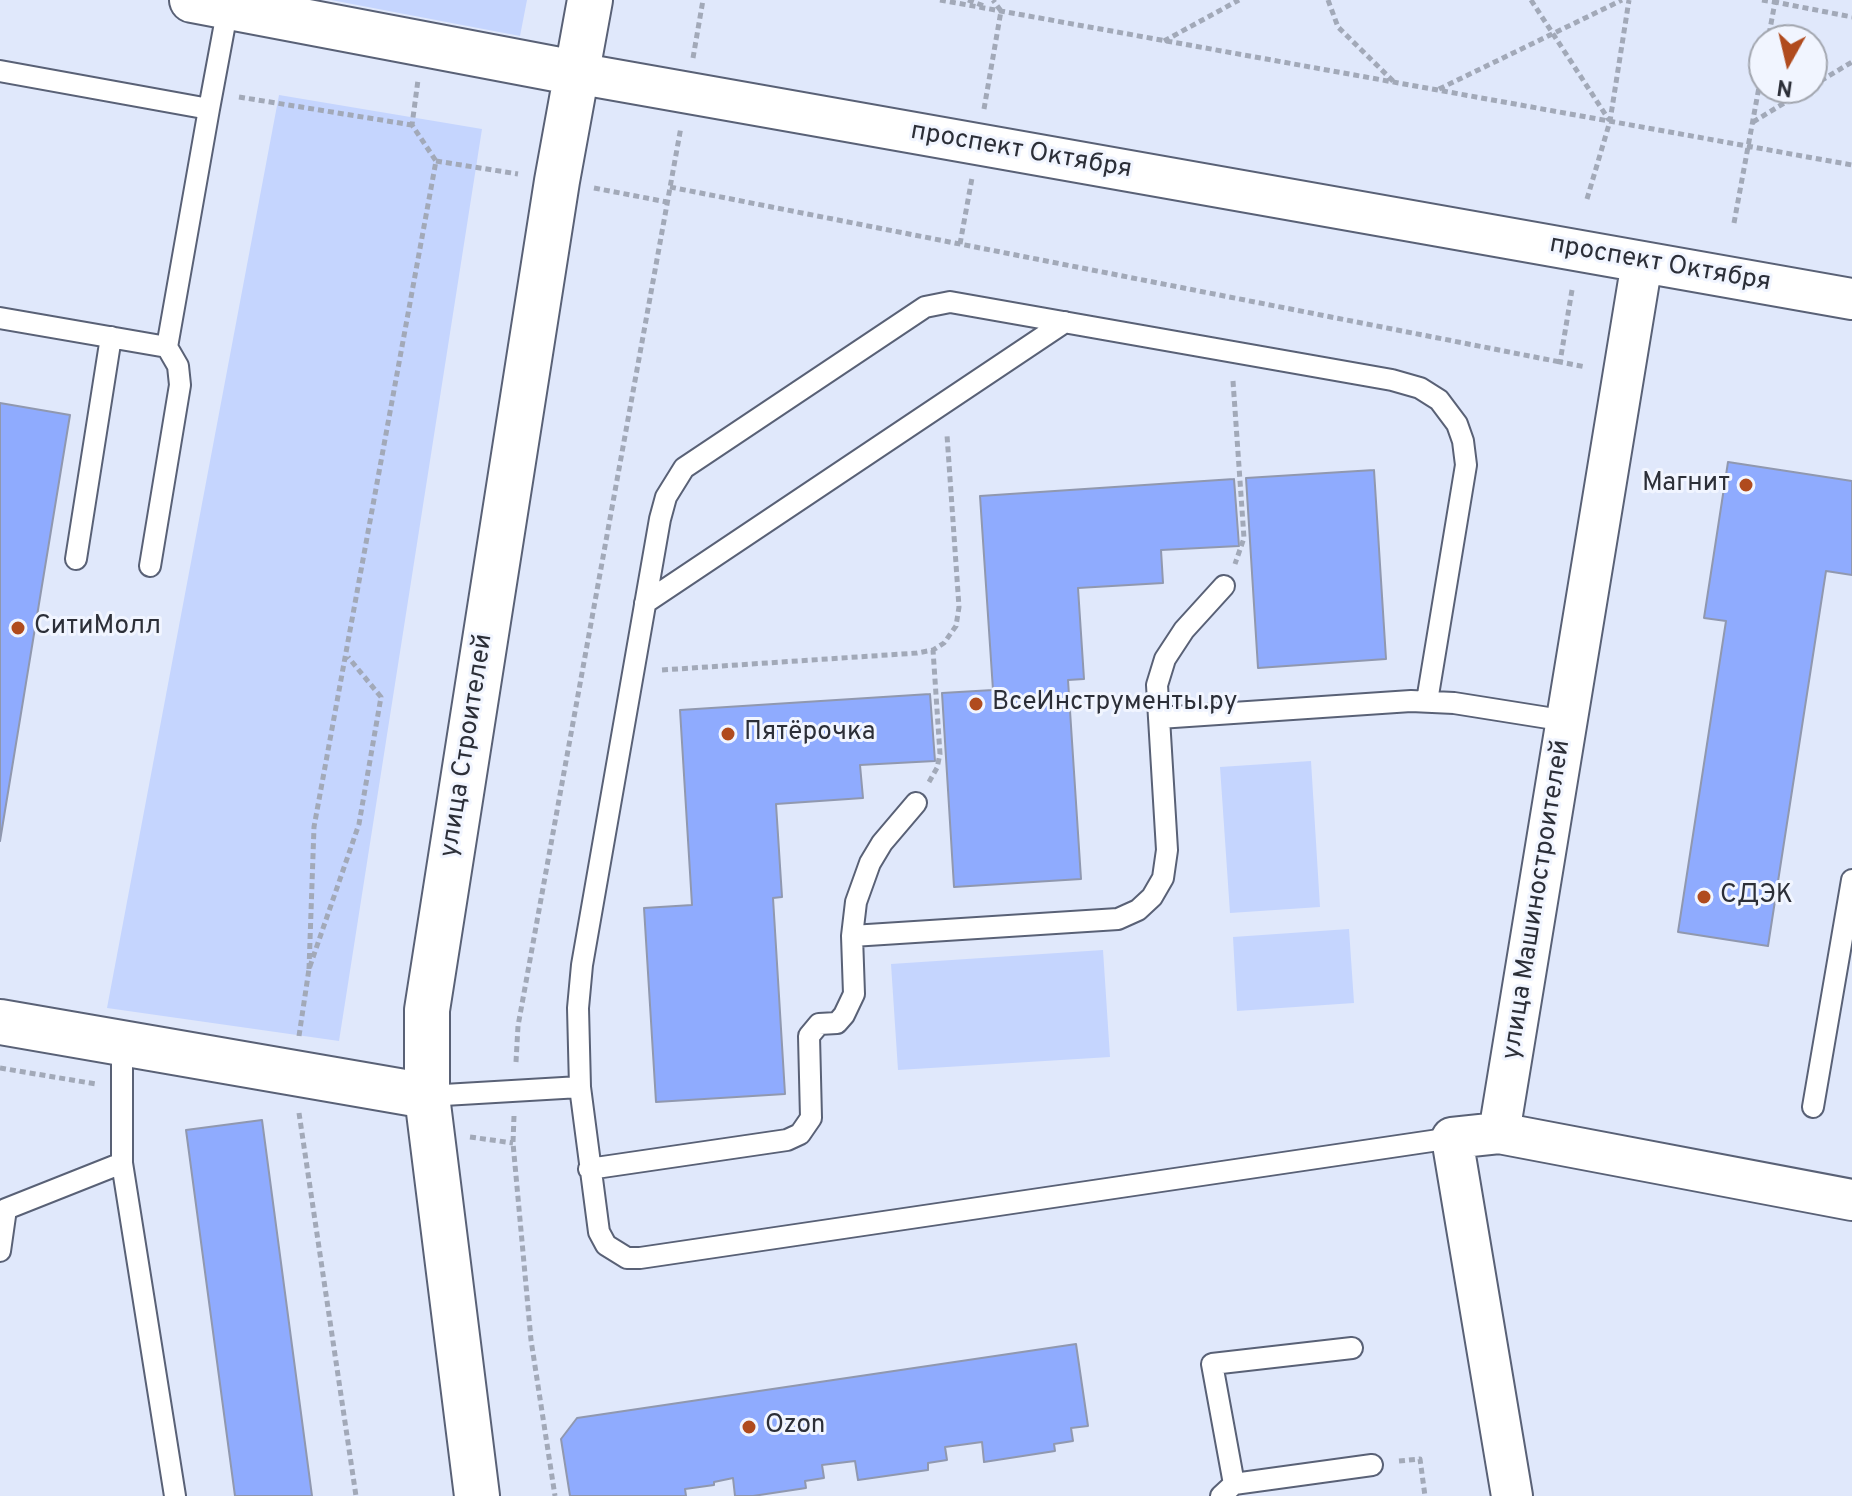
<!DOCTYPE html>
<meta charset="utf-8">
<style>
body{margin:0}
#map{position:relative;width:1852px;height:1496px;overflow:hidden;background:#e0e8fb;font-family:Overpass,sans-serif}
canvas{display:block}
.north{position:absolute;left:1748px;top:24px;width:80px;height:80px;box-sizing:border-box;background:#f1f5ff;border:2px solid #a2a6af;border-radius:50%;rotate:188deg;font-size:22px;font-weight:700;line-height:32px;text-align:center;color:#2c2f38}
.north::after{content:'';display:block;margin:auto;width:28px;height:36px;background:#b04b1e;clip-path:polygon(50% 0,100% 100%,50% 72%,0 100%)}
</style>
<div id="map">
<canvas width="1852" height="1496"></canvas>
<div class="north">N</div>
</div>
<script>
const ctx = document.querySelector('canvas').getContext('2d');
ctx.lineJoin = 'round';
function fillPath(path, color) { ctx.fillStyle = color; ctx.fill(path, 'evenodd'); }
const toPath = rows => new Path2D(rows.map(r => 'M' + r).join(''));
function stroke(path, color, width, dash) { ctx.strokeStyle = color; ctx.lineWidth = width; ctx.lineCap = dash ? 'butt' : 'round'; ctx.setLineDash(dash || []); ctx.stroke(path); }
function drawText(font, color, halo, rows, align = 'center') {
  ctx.font = font + ' Overpass,sans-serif'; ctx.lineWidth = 6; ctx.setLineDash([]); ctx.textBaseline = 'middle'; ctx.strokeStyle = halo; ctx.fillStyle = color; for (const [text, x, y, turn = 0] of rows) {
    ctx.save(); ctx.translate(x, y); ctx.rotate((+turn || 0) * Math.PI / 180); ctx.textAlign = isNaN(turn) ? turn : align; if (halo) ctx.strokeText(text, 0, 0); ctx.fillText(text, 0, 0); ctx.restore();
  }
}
const green = toPath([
 [331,0,527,0,520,36],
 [279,95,482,129,339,1041,107,1008],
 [1311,761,1320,907,1230,913,1220,767],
 [1349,929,1354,1003,1237,1011,1233,937],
 [1103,950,1110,1057,898,1070,891,964]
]);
const building = toPath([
 [0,403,70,415,0,841,0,403],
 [1728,462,1852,481,1852,575,1826,571,1768,946,1678,932,1726,621,1704,618,1728,462],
 [1374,470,1386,659,1258,668,1246,478,1374,470],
 [1234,479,1239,546,1161,550,1163,583,1078,588,1084,679,1068,680,1081,879,954,887,942,693,993,690,980,496,1234,479],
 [930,694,935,761,860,765,863,798,776,804,782,897,773,898,785,1094,656,1102,644,908,692,905,680,710,930,694],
 [262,1120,312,1496,235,1496,186,1130,262,1120],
 [1076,1344,1088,1426,1071,1428,1073,1441,1054,1444,1055,1451,984,1462,982,1442,945,1447,947,1460,928,1463,928,1470,858,1480,855,1461,822,1465,824,1478,805,1481,806,1488,753,1496,735,1496,733,1478,714,1482,714,1485,685,1489,686,1496,570,1496,561,1439,577,1418,1076,1344]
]);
const path = toPath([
 [940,0,1852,165],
 [968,0,984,6],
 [1328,0,1338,27,1394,82],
 [1531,0,1609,120],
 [1762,0,1775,2,1768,40],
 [1775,0,1775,2,1852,17],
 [1164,41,1239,0],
 [693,58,703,0],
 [1812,86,1852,62],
 [1439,89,1622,0],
 [239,97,412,125],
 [984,109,1001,11,993,0],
 [1753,122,1809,88],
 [436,161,518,174],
 [670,187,1560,362],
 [594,188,667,202],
 [1587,199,1610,121,1629,0],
 [1734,223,1764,60],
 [960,244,972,178],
 [1572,290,1560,362,1586,367],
 [1233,381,1244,538,1235,564],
 [662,670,917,653,933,650,944,643,956,626,959,607,947,435],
 [929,782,937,768,940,754,933,650],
 [309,969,314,827,436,161,412,125,418,80],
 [299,1036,309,969,359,824,381,697,348,657],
 [516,1062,518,1026,681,127],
 [0,1068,96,1084],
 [299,1113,356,1496],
 [514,1116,513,1143,531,1340,555,1496],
 [470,1137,513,1143],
 [1399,1461,1420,1459,1425,1496]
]);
const service = toPath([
 [0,71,209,109,228,7],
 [0,318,167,347],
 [76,559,111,337],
 [150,566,180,385,178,366,167,347,209,109],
 [1224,586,1184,630,1165,659,1157,685,1159,718,1411,701,1454,703,1567,721],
 [645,603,1065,322],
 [1427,701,1466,465,1463,441,1457,424,1439,400,1420,388,1392,380,950,302,925,307,684,468,666,497,660,519,582,965,578,1008,580,1087,599,1232,606,1245,627,1258,640,1258,1452,1138],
 [852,936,856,902,870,863,882,843,916,803],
 [122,1044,122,1163,175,1496],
 [427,1096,580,1087],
 [1813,1107,1852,880],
 [589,1169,787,1140,800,1134,811,1118,809,1036,819,1024,837,1023,844,1015,854,994,852,936,1118,919,1138,910,1152,897,1163,878,1167,850,1159,718],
 [0,1251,6,1209,122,1163],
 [1234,1484,1212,1364,1352,1348],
 [1221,1496,1234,1484,1372,1465]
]);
const minor = toPath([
 [576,73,1852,299],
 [1499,1133,1852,1200],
 [1512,1496,1452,1138,1499,1133,1642,262]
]);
const tertiary = toPath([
 [192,0,576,73],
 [0,1022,427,1096],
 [477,1496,427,1096,427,1010,557,181,590,0]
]);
const markers = [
 [1746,485,8,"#b04b1e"],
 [18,628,8,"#b04b1e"],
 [976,704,8,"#b04b1e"],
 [728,734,8,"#b04b1e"],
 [1704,897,8,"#b04b1e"],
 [749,1427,8,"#b04b1e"]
];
const streetNames = [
 ["проспект Октября",1021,152,10],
 ["проспект Октября",1660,265,10],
 ["улица Строителей",468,746,-81],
 ["улица Машиностроителей",1538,900,-81]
];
const poiNames = [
 ["Магнит",1730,485,"right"],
 ["СитиМолл",34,628],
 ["ВсеИнструменты.ру",992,704],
 ["Пятёрочка",744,734],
 ["СДЭК",1720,897],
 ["Ozon",765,1427]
];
fillPath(green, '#c5d5fe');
fillPath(building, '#8fabfe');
stroke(building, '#9098af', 2);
stroke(service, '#596176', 24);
stroke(minor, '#596176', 44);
stroke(tertiary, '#596176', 48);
stroke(path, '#a2a9b8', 5, [6, 4]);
stroke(service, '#fff', 20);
stroke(minor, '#fff', 40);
stroke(tertiary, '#fff', 44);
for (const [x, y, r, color] of markers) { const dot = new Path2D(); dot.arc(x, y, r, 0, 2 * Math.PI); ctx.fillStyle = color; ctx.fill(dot); stroke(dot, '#f1f5ff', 3); }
drawText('26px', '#2c2f38', '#f1f5ff', streetNames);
drawText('26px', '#2c2f38', '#f1f5ff', poiNames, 'left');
</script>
